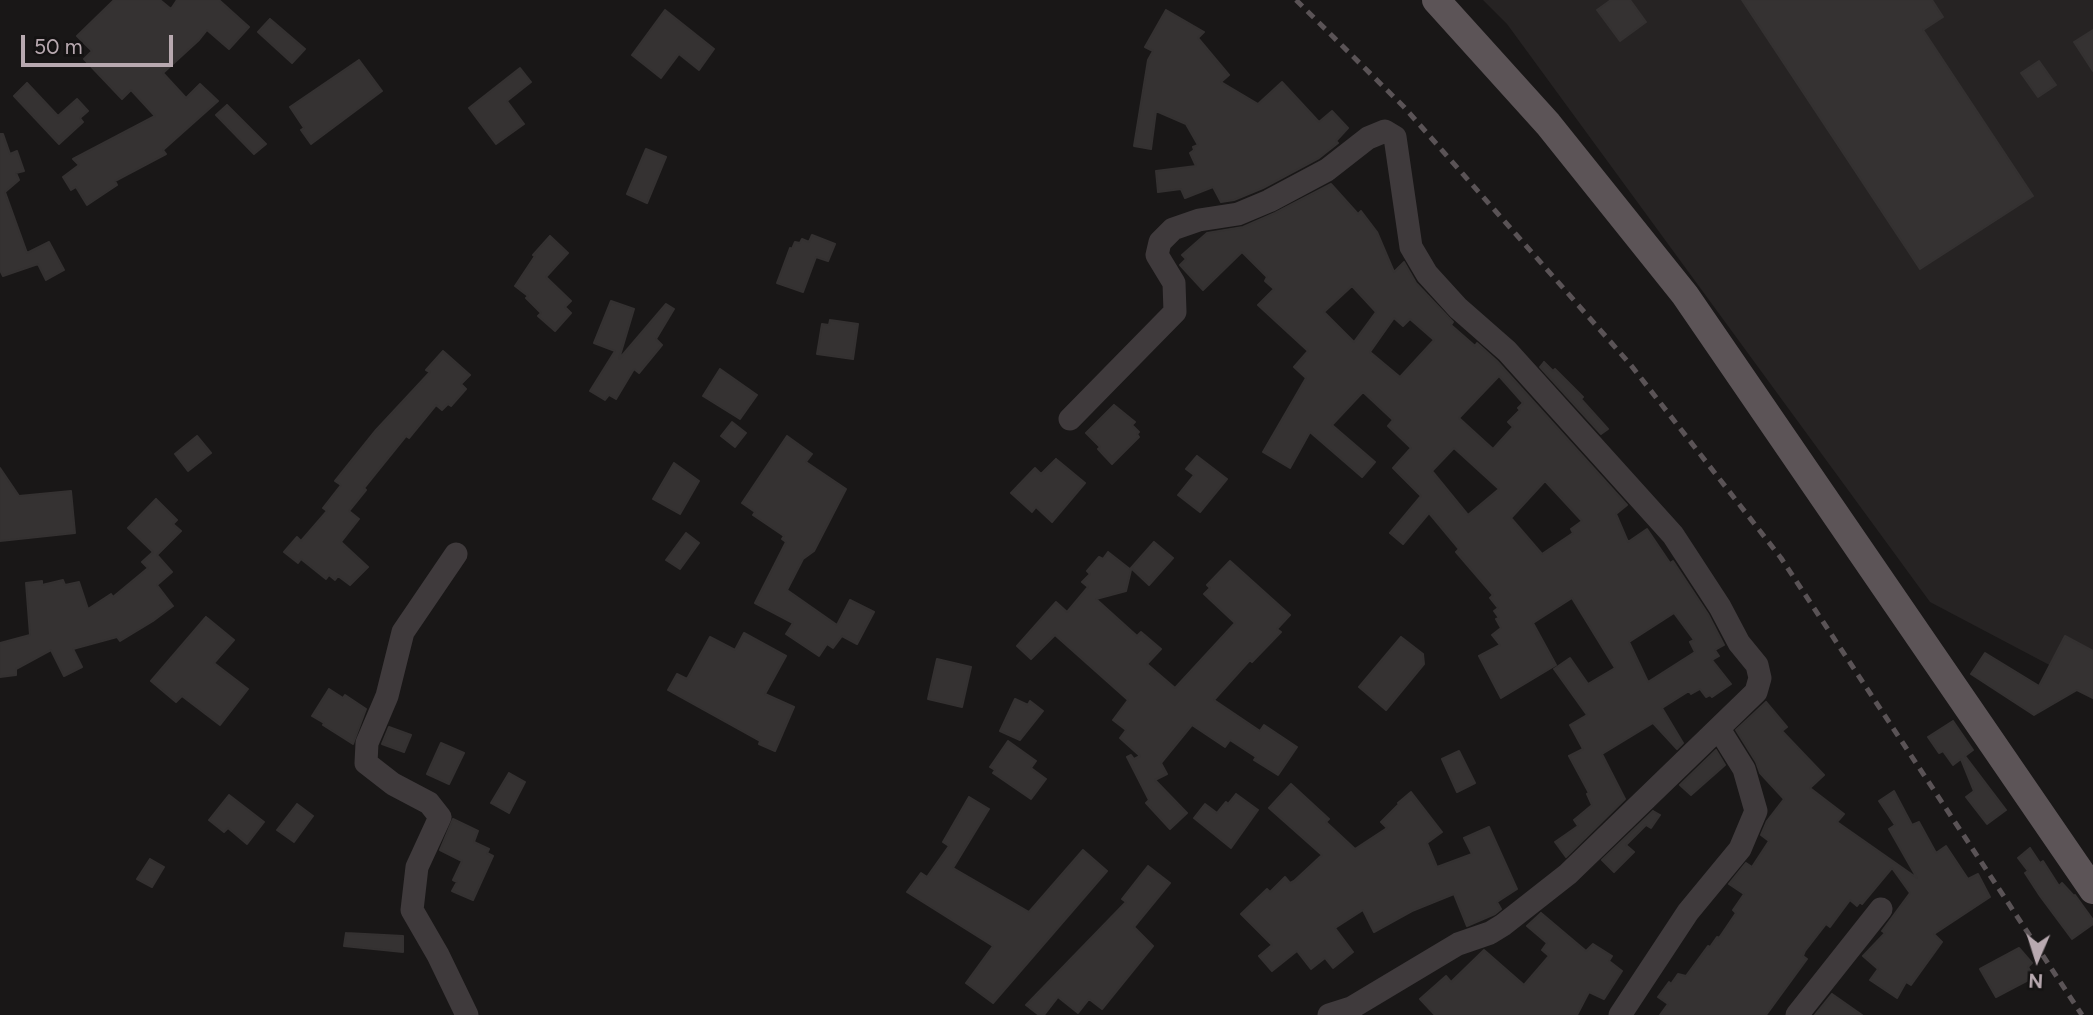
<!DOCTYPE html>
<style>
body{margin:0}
#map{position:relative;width:2093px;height:1015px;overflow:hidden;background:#191717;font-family:Figtree,sans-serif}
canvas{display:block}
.north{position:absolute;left:2002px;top:924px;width:70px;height:70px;-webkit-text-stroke:5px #141212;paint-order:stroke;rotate:183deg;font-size:19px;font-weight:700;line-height:28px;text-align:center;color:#b8a9b0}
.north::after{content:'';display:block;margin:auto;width:24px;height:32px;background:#b8a9b0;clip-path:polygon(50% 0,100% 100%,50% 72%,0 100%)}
.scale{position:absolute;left:21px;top:35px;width:152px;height:32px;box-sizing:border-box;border:4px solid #b8a9b0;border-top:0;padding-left:9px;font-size:21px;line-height:24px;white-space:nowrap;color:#b8a9b0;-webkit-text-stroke:5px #141212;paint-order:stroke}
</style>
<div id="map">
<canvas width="2093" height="1015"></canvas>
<div class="north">N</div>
<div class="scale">50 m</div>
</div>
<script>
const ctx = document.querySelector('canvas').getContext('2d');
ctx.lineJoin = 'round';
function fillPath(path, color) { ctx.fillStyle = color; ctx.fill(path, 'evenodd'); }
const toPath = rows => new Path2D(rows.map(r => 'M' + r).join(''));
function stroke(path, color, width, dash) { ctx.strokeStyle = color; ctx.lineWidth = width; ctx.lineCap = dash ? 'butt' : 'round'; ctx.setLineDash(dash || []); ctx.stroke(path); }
const built = toPath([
 [1483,0,2093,0,2093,688,1930,602,1507,24]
]);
const building = toPath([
 [114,0,160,0,171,9,177,0,219,0,249,27,229,49,207,30,199,40,163,73,186,98,200,84,218,101,163,150,166,154,115,181,117,185,87,205,76,187,71,190,63,177,79,165,73,159,155,116,131,90,122,99,84,59,92,51,77,36,114,0],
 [1611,0,1630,0,1646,22,1620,41,1597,10,1611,0],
 [1742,0,1932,0,1943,17,1923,30,2033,196,1920,269,1742,0],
 [665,10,714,49,699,70,679,54,661,78,632,55,665,10],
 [1166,10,1204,32,1198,38,1229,75,1221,82,1258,104,1282,82,1319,122,1332,111,1348,128,1336,141,1338,143,1319,158,1263,188,1234,200,1221,202,1213,187,1185,198,1181,189,1158,192,1156,171,1196,166,1190,153,1194,150,1193,147,1198,145,1186,124,1156,111,1151,149,1134,146,1148,60,1153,51,1145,47,1166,10],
 [270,19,305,49,292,63,258,32,270,19],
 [2093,30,2093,71,2074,42,2093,30],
 [359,60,382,91,311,144,301,130,304,128,290,107,359,60],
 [2039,61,2056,85,2038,97,2021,73,2039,61],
 [520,68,531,82,507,101,524,124,496,144,469,108,520,68],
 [27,83,58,116,77,99,88,111,80,118,83,122,59,144,14,96,27,83],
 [227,105,266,144,254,154,216,115,227,105],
 [0,134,3,134,10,154,17,151,24,171,16,173,19,180,5,192,27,253,49,242,64,270,46,280,38,264,3,276,0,270,0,134],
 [646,149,666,157,647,203,627,194,646,149],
 [1331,184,1358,214,1361,211,1377,232,1394,272,1404,262,1416,283,1453,322,1451,325,1475,346,1477,343,1497,361,1627,505,1616,514,1628,542,1647,529,1670,563,1673,561,1708,614,1724,645,1715,650,1719,656,1712,660,1731,684,1712,697,1710,695,1706,697,1700,689,1691,694,1689,691,1662,708,1683,743,1677,749,1653,723,1602,754,1625,799,1566,857,1555,842,1578,826,1574,820,1592,805,1587,794,1589,793,1569,756,1583,749,1570,725,1587,715,1554,669,1570,658,1588,684,1615,668,1572,598,1533,623,1556,665,1501,698,1479,656,1500,645,1492,635,1501,628,1496,619,1499,618,1494,611,1498,608,1490,598,1493,595,1456,552,1459,549,1429,513,1403,544,1390,533,1421,496,1393,468,1411,448,1388,426,1393,420,1363,392,1332,425,1375,462,1362,477,1310,432,1290,468,1263,452,1306,378,1294,367,1308,351,1258,305,1274,289,1265,281,1267,277,1242,252,1203,290,1180,265,1186,259,1182,255,1207,233,1243,227,1275,213,1331,184],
 [1352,286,1376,312,1354,342,1324,312,1352,286],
 [1394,318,1403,326,1410,319,1434,340,1400,377,1370,352,1394,318],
 [1499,376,1523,403,1518,408,1520,410,1508,422,1513,427,1493,449,1459,418,1499,376],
 [1454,448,1499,489,1468,515,1432,471,1454,448],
 [1545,481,1582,521,1571,529,1573,533,1542,554,1511,518,1545,481],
 [1674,613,1694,640,1690,642,1695,652,1648,682,1629,642,1674,613],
 [812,235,835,244,828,261,816,257,803,292,777,283,790,248,792,249,795,242,800,243,802,239,809,242,812,235],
 [550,236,568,253,546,277,571,301,565,307,571,313,555,331,538,316,541,313,526,298,528,296,515,286,535,256,533,255,550,236],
 [611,301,634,309,619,359,666,304,674,309,656,339,662,345,639,373,634,369,616,399,609,395,605,400,590,391,615,351,594,343,611,301],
 [830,320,858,324,853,359,817,354,822,324,829,325,830,320],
 [443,351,470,375,461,384,466,389,451,406,448,404,442,410,436,405,409,438,406,436,364,488,366,490,349,511,359,519,341,542,368,567,350,585,338,576,335,580,329,575,326,579,301,559,298,563,284,552,297,537,301,541,327,511,323,508,341,485,335,481,376,430,430,372,426,370,443,351],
 [1544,362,1553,371,1555,369,1583,397,1581,399,1608,429,1601,434,1540,367,1544,362],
 [720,369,757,395,740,419,703,396,720,369],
 [1114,405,1135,422,1132,425,1139,432,1137,434,1139,437,1112,464,1098,449,1100,447,1086,433,1114,405],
 [732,422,746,433,735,447,721,436,732,422],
 [197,436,211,453,188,471,175,454,197,436],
 [787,436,812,454,806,462,846,489,814,551,803,559,787,590,837,625,850,600,874,612,857,644,842,636,833,648,827,644,819,656,786,634,793,623,755,603,786,542,782,539,784,536,753,515,755,512,742,503,787,436],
 [1197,456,1227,479,1200,512,1178,495,1194,475,1186,469,1197,456],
 [1056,459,1085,483,1052,522,1036,507,1032,512,1011,493,1035,468,1041,474,1056,459],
 [674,463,699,481,680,514,653,499,674,463],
 [0,468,19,496,71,491,75,533,0,541,0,468],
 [156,499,177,520,173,524,181,531,157,555,172,572,157,585,173,606,153,621,120,641,117,637,73,649,82,667,64,676,51,650,16,669,16,675,0,677,0,643,30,635,26,583,42,581,42,585,63,580,65,585,79,582,88,609,111,594,113,597,148,568,142,562,153,552,128,528,156,499],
 [686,533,699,543,680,569,666,560,686,533],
 [1154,542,1173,558,1149,585,1131,568,1154,542],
 [1108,552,1131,570,1126,591,1096,599,1137,636,1141,632,1161,649,1147,664,1175,688,1235,623,1204,594,1210,588,1207,585,1230,561,1290,615,1277,629,1281,632,1252,662,1250,660,1214,700,1260,731,1264,725,1297,747,1278,775,1254,760,1256,757,1230,740,1225,747,1192,725,1161,763,1167,774,1155,780,1187,813,1170,829,1146,803,1149,800,1127,757,1131,755,1134,759,1140,756,1120,738,1126,730,1113,720,1128,700,1055,635,1031,659,1017,646,1056,602,1067,612,1088,587,1082,582,1090,574,1087,571,1099,557,1103,559,1108,552],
 [206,617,234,640,214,663,248,689,220,725,182,696,176,702,151,681,206,617],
 [744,633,786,656,765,694,794,707,775,751,759,744,760,741,668,690,677,674,687,679,710,637,735,650,744,633],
 [2065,636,2093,651,2093,698,2077,690,2034,715,1971,674,1985,653,2039,686,2065,636],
 [1401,637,1423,654,1424,664,1386,710,1359,687,1401,637],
 [937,659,971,667,962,707,928,699,937,659],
 [329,689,343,698,345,695,366,709,353,744,323,725,324,723,312,716,329,689],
 [1015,699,1028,705,1030,701,1043,711,1020,740,1000,731,1015,699],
 [1766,702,1787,727,1782,731,1824,775,1810,788,1844,814,1837,822,1917,878,1889,829,1895,825,1879,801,1894,791,1912,825,1919,822,1936,853,1946,846,1968,879,1978,874,1990,897,1934,934,1942,942,1911,985,1906,982,1897,998,1870,980,1878,969,1863,956,1885,933,1882,931,1910,893,1892,868,1862,904,1860,902,1857,906,1850,900,1830,927,1826,924,1805,951,1803,956,1807,959,1766,1015,1660,1015,1668,1004,1658,997,1669,982,1671,984,1678,974,1686,976,1708,946,1710,947,1717,937,1719,938,1736,913,1733,910,1744,894,1729,884,1746,863,1752,867,1769,841,1761,835,1767,821,1784,799,1760,773,1756,762,1736,730,1766,702],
 [1953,721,1973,750,1965,756,2006,810,1987,824,1966,797,1974,791,1961,759,1953,765,1943,751,1939,753,1928,737,1953,721],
 [389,727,411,735,404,752,382,744,389,727],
 [1008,741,1036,761,1031,768,1046,779,1031,799,993,773,995,770,990,767,1008,741],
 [441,743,464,753,449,784,427,774,441,743],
 [1716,750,1725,765,1691,795,1680,785,1716,750],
 [1459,751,1475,783,1457,792,1442,759,1459,751],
 [509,773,525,782,509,813,491,803,509,773],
 [1291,784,1329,819,1326,822,1355,849,1387,828,1381,822,1399,804,1398,803,1411,792,1442,832,1427,843,1437,867,1472,854,1464,838,1489,827,1517,889,1497,902,1501,909,1495,914,1467,926,1454,894,1412,911,1374,932,1363,910,1335,928,1353,952,1333,968,1325,958,1311,969,1297,951,1272,971,1259,956,1272,945,1241,914,1267,889,1270,892,1285,877,1290,883,1294,881,1322,855,1269,808,1291,784],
 [1236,794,1258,810,1231,848,1194,818,1205,804,1217,813,1226,802,1228,804,1236,794],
 [229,795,264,822,247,844,228,828,224,832,209,820,229,795],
 [969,797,989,809,953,868,1029,912,1083,850,1107,871,993,1003,966,983,993,946,907,892,921,873,927,877,949,846,943,842,969,797],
 [297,804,313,816,294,842,277,830,297,804],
 [1653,811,1660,815,1651,828,1646,825,1626,845,1634,852,1614,872,1602,860,1653,811],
 [453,819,478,831,474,842,489,849,487,853,493,856,473,900,452,891,457,882,453,880,462,861,440,850,453,819],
 [2030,848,2040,863,2043,861,2059,886,2062,883,2074,896,2075,895,2093,920,2093,924,2072,939,2040,896,2025,873,2028,871,2018,858,2030,848],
 [150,859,164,867,152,887,137,879,150,859],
 [1148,866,1170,883,1134,927,1153,946,1102,1009,1089,999,1078,1013,1058,997,1044,1015,1039,1015,1026,1005,1126,902,1122,899,1148,866],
 [1541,913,1586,951,1593,944,1612,956,1609,961,1622,971,1604,999,1589,992,1577,1015,1435,1015,1420,999,1446,976,1451,982,1484,950,1524,985,1549,956,1542,950,1547,943,1527,926,1541,913],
 [346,933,403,936,403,952,344,946,346,933],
 [2019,948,2032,963,2028,967,2034,977,1996,997,1980,969,2019,948],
 [1832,994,1862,1015,1815,1015,1832,994]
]);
const minor = toPath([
 [1070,419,1175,312,1174,283,1157,255,1160,242,1173,229,1199,220,1238,214,1269,201,1327,170,1368,138,1385,131,1395,137,1411,247,1427,274,1458,308,1507,351,1673,535,1720,607,1739,643,1757,665,1760,678,1756,692,1568,874,1503,925,1490,933,1458,944,1351,1008,1329,1015],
 [456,554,403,632,387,696,367,743,366,763,393,784,429,803,440,817,417,867,412,910,438,955,467,1015],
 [1620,1015,1688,912,1740,849,1756,811,1744,769,1719,729],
 [1797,1015,1881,909]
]);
const major = toPath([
 [1436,0,1548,124,1685,295,2093,890]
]);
const rail = toPath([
 [1296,0,1404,107,1630,364,1781,558,2082,1015]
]);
fillPath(built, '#262323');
fillPath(building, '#353232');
stroke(building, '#343131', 2);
stroke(minor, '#3f3a3c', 23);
stroke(major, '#5c5457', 28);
stroke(rail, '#5a5356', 5, [9, 7]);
</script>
